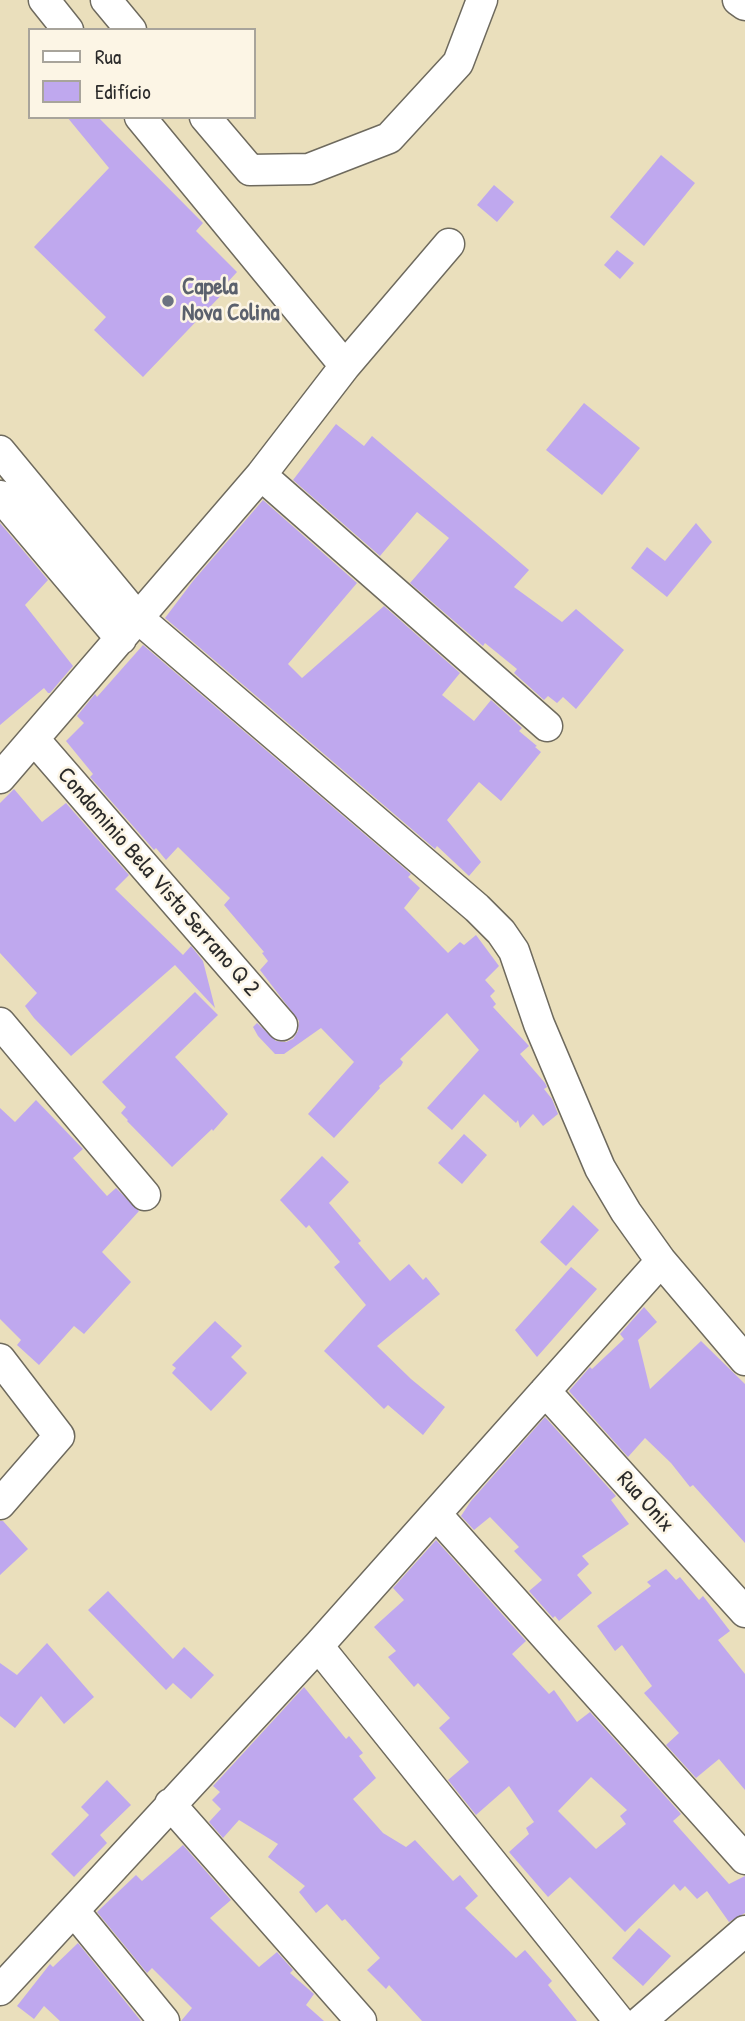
<!DOCTYPE html>
<meta charset="utf-8">
<style>
body{margin:0}
#map{position:relative;width:745px;height:2021px;overflow:hidden;background:#eadfbc;font-family:"Patrick Hand",sans-serif}
canvas{display:block}
.legend{position:absolute;left:28px;top:28px;width:228px;height:91px;box-sizing:border-box;background:#fcf5e5;border:2px solid #a8a49b;margin:0;padding:9px 12px;list-style:none;font-size:21px;color:#2b2b2b}
.legend li{display:flex;align-items:center;gap:14px;height:35px}
.legend b{width:35px;border:2px solid #a8a49b}
</style>
<div id="map">
<canvas width="745" height="2021"></canvas>
<ul class="legend">
<li><b style="height:9px;background:#fff"></b>Rua</li>
<li><b style="height:19px;background:#bfa8ee"></b>Edifício</li>
</ul>
</div>
<script>
const ctx = document.querySelector('canvas').getContext('2d');
ctx.lineJoin = 'round';
function fillPath(path, color) { ctx.fillStyle = color; ctx.fill(path, 'evenodd'); }
const toPath = rows => new Path2D(rows.map(r => 'M' + r).join(''));
function stroke(path, color, width, dash) { ctx.strokeStyle = color; ctx.lineWidth = width; ctx.lineCap = dash ? 'butt' : 'round'; ctx.setLineDash(dash || []); ctx.stroke(path); }
function drawText(font, color, halo, rows, align = 'center') {
  ctx.font = font + ' "Patrick Hand",sans-serif'; ctx.lineWidth = 5; ctx.setLineDash([]); ctx.textBaseline = 'middle'; ctx.strokeStyle = halo; ctx.fillStyle = color; for (const [text, x, y, turn = 0] of rows) {
    ctx.save(); ctx.translate(x, y); ctx.rotate((+turn || 0) * Math.PI / 180); ctx.textAlign = isNaN(turn) ? turn : align; if (halo) ctx.strokeText(text, 0, 0); ctx.fillText(text, 0, 0); ctx.restore();
  }
}
const building = toPath([
 [67,117,98,117,203,223,196,231,237,272,226,284,229,287,143,377,94,330,106,317,34,247,109,168],
 [661,155,695,183,644,246,610,217],
 [494,185,514,202,497,222,477,205],
 [617,250,634,263,620,279,604,265],
 [584,403,640,448,602,495,546,450],
 [336,424,364,446,372,436,529,570,514,587,562,622,576,609,624,650,576,709,563,697,557,703,548,696,544,700,514,673,517,669,485,643,483,646,410,583,449,538,417,512,380,556,293,480],
 [263,500,357,583,288,664,302,678,384,606,460,673,442,695,474,721,491,700,522,728,519,731,537,746,535,747,541,752,501,801,479,782,447,820,481,862,469,876,437,846,435,849,165,618,193,581],
 [0,523,48,580,25,605,73,666,50,693,48,693,44,688,0,725],
 [696,523,712,542,667,597,631,568,647,547,665,561],
 [143,645,411,874,408,877,420,888,404,908,448,953,460,942,464,945,476,935,499,966,485,980,495,991,490,996,496,1004,493,1007,529,1046,520,1054,545,1083,547,1087,544,1089,552,1099,558,1114,543,1126,533,1114,520,1128,518,1120,516,1123,484,1094,452,1130,427,1108,479,1050,447,1013,400,1059,403,1062,401,1066,379,1086,380,1088,334,1138,308,1114,354,1062,321,1028,284,1054,275,1054,258,1036,253,1027,257,1023,276,1041,286,1042,293,1039,298,1031,299,1021,260,970,268,961,262,953,264,952,224,905,230,898,178,847,166,860,156,848,154,850,90,777,93,774,66,741,84,723,77,716,95,694,97,697],
 [14,789,42,822,66,803,129,875,115,889,183,955,191,946,203,961,215,1008,175,965,71,1056,34,1018,25,1006,37,993,0,953,0,803],
 [195,992,218,1015,175,1057,228,1114,213,1131,212,1129,172,1167,127,1121,128,1120,121,1113,126,1107,102,1082],
 [36,1100,83,1149,73,1158,107,1196,116,1188,139,1211,102,1252,131,1282,84,1334,74,1326,39,1365,17,1345,21,1340,0,1319,0,1108,15,1122],
 [464,1134,487,1155,462,1184,438,1163],
 [322,1156,349,1182,329,1203,361,1241,358,1243,390,1281,409,1264,423,1280,426,1277,440,1294,377,1346,411,1379,445,1407,423,1435,388,1405,384,1409,324,1351,366,1305,334,1267,340,1262,309,1225,306,1228,280,1200],
 [573,1205,599,1230,566,1266,540,1242],
 [571,1267,597,1289,537,1357,515,1330],
 [644,1307,657,1322,638,1340,650,1389,701,1341,745,1384,745,1543,693,1485,690,1487,671,1463,645,1438,628,1457,569,1391,590,1367,592,1369,624,1339,620,1334],
 [215,1321,242,1346,231,1357,247,1373,211,1411,172,1373,176,1368,172,1365],
 [545,1417,616,1496,611,1500,629,1524,582,1556,589,1564,577,1575,592,1593,559,1621,555,1616,553,1618,529,1591,542,1580,514,1551,519,1547,490,1517,474,1530,461,1516,471,1501],
 [0,1521,3,1521,28,1549,0,1575],
 [436,1540,526,1641,512,1654,549,1694,554,1690,577,1722,590,1712,681,1814,673,1821,729,1884,745,1876,745,1913,729,1922,707,1891,697,1899,685,1886,680,1891,674,1884,625,1932,570,1877,548,1897,509,1852,529,1834,526,1828,534,1822,509,1786,476,1815,448,1780,469,1762,439,1728,450,1718,418,1683,414,1687,388,1657,396,1651,374,1627,404,1600,393,1588],
 [591,1777,627,1810,620,1816,626,1824,596,1849,558,1811],
 [666,1569,676,1580,680,1577,699,1600,703,1596,730,1631,718,1640,745,1674,745,1790,719,1759,696,1778,666,1745,679,1733,644,1693,652,1686,622,1645,615,1651,597,1626,651,1586,647,1582],
 [108,1591,173,1659,184,1647,214,1675,191,1699,173,1683,166,1690,88,1610],
 [47,1643,94,1697,64,1724,41,1696,15,1728,0,1716,0,1663,17,1675],
 [304,1687,346,1739,349,1736,363,1753,359,1756,376,1778,353,1799,383,1833,406,1847,415,1840,453,1881,460,1875,478,1896,465,1908,516,1958,525,1950,552,1981,548,1985,577,2021,422,2021,389,1985,386,1989,367,1970,380,1958,345,1919,342,1921,327,1904,316,1913,299,1892,305,1886,268,1857,278,1844,239,1820,223,1838,209,1822,221,1809,212,1800,220,1792,213,1786],
 [107,1780,131,1805,100,1835,107,1843,74,1877,51,1854,89,1815,81,1807],
 [183,1845,231,1900,210,1918,259,1967,277,1952,293,1970,290,1973,314,1994,306,2005,324,2021,181,2021,192,2008,152,1968,147,1973,97,1912,136,1875,142,1881],
 [639,1928,671,1956,643,1986,612,1958],
 [78,1943,141,2021,60,2021,44,2006,34,2019,17,2006,50,1964,53,1967]
]);
const street = toPath([
 [44,0,68,30],
 [106,0,131,30],
 [738,0,745,5],
 [140,117,345,366],
 [205,117,250,170,309,169,389,138,458,63,482,0],
 [0,451,138,618,477,908,501,932,514,951,539,1024,600,1168,626,1212,661,1261,745,1360],
 [261,475,547,726],
 [0,496,121,639],
 [34,739,282,1025],
 [0,778,261,475,345,366,449,244],
 [0,1023,145,1195],
 [0,1359,59,1436,0,1504],
 [545,1391,745,1612],
 [436,1514,745,1859],
 [318,1646,619,2021],
 [170,1804,361,2021],
 [74,1911,164,2021],
 [0,1990,318,1646,661,1261],
 [641,2021,745,1931]
]);
const markers = [
 [168,301,7,"#6b7280"]
];
const worshipNames = [
 ["Capela",182,288],
 ["Nova Colina",182,314]
];
const streetNames = [
 ["Condominio Bela Vista Serrano Q 2",158,882,49],
 ["Rua Onix",645,1502,48]
];
fillPath(building, '#bfa8ee');
stroke(street, '#6e6a5e', 33);
stroke(street, '#fff', 30);
for (const [x, y, r, color] of markers) { const dot = new Path2D(); dot.arc(x, y, r, 0, 2 * Math.PI); ctx.fillStyle = color; ctx.fill(dot); stroke(dot, '#fcf5e5', 2.5); }
drawText('bold 23px', '#5b616d', '#fcf5e5', worshipNames, 'left');
drawText('23px', '#2b2b2b', '#fcf5e5', streetNames);
</script>
